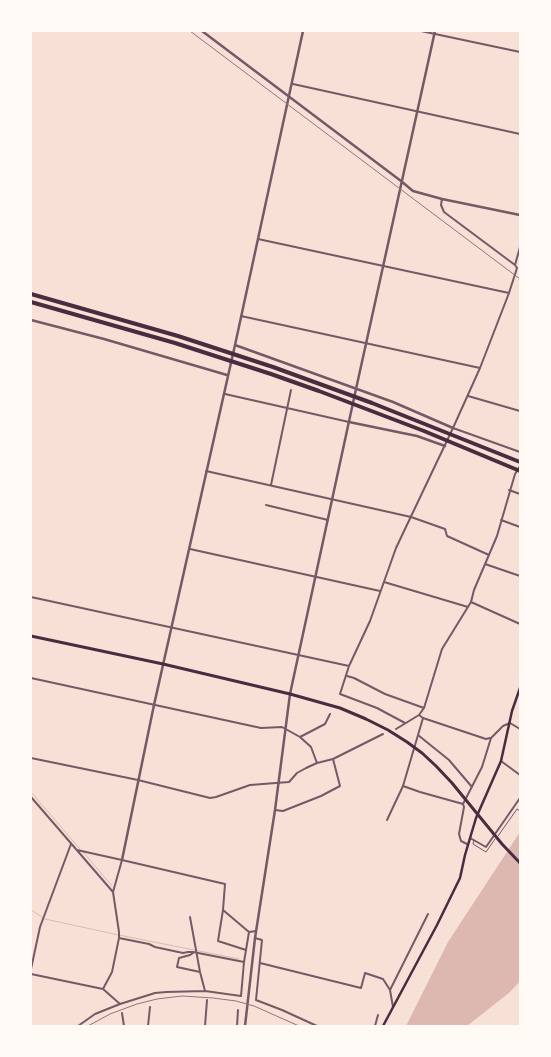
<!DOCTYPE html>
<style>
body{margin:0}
#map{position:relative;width:551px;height:1057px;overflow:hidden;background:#f7e1d7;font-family:Mulish,sans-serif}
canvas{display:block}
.frame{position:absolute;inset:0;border:32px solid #fffaf5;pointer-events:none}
</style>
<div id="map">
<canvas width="551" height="1057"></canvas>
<div class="frame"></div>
</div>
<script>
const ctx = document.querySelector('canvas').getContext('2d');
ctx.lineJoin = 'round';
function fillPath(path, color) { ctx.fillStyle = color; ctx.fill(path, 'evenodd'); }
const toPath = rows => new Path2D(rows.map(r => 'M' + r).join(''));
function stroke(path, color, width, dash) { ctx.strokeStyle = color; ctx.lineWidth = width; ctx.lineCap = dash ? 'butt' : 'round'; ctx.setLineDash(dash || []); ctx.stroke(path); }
const water = toPath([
 [520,832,520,981,510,992,467,1026,406,1026,448,942]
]);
const stream = toPath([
 [31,792,80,849],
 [83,852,112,886],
 [31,910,45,919,114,934,239,959]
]);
const pedestrian = toPath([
 [498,836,517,809,520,811],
 [474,840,473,844,486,852,495,839]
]);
const minor = toPath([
 [421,31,520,52],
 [293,84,520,134],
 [442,199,441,205,444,212,515,265],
 [258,239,509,293],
 [241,316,480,368],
 [225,394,349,422],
 [468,396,520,411],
 [453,428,520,452],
 [206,471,411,517,445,529,447,536,489,555],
 [271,485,291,390],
 [509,490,520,494],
 [266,505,328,520],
 [501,520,520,527],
 [190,549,380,591],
 [485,564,520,576],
 [384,582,468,607],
 [31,597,349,666],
 [471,602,520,624],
 [347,676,354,678,385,694,424,708],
 [31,678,261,728,282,727,300,737,311,747,317,763],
 [419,715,423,718,486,739,490,738],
 [405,723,377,708,340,694,349,666,370,621,396,548,453,428,480,368,509,293,517,268,515,265,520,247],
 [396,729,419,715,424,708,442,649,471,602,474,590,497,536,515,474,520,466],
 [418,735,449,760,472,787],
 [300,737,325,724,330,714],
 [31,758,138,780,210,798,216,797,250,785,289,782,297,773,306,768,317,763,333,759,383,734],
 [501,761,520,775],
 [403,786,420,792,463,804],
 [31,797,113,892],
 [275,810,283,811,321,796,340,786,333,759],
 [387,820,403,786,423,718],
 [470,838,486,847,520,798],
 [467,844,461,841,459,834,464,807,463,804,482,767,491,738,503,726,510,723,520,729],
 [77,850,122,860,225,884,223,910,249,932],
 [223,910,218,941,246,950],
 [190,917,200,972,205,991],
 [119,938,149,944,155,947,183,953,188,952,193,952,244,962],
 [255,938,262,940,256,1000,282,1010,317,1026],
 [193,953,190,955,179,958,177,967,200,972],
 [260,963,361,988,365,973,383,979,390,990,393,1007],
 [31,969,40,927,71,844],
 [31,974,103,989,120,1004],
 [103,989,112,972,119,938,119,932,113,892,122,860],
 [390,990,428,914],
 [122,1013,124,1026],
 [78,1026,95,1014,120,1004,155,993,166,992,205,991,241,996,244,962,249,932,256,931],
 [124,1026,133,1026],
 [148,1026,150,1007],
 [205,1026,207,1000],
 [237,1026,238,1010],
 [375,1026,378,1015]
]);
const tertiary = toPath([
 [202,31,401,181,413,191,442,199,520,215],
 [31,320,104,339,227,375],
 [235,345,393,402,453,428],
 [349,422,417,436,445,446],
 [122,860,154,705,235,345,303,31],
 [245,1026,255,938,275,810,290,694,356,389,435,31]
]);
const secondary = toPath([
 [383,1026,437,925,460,878,465,855,476,818,501,761,512,711,520,688]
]);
const trunk = toPath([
 [31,636,163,664,290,694,340,708,366,719,388,730,407,742,422,753,436,766,452,783,502,844,520,863]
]);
const motorway = toPath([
 [31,294,178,336,273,367,372,403,520,462],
 [31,302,175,343,271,374,319,391,424,431,520,471]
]);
const rail = toPath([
 [190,31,520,279],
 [88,1026,110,1014,137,1004,157,999,182,996,213,998,236,1001,254,1006,299,1026]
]);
fillPath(water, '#dcb8b0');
stroke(stream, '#dcb8b0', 1);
stroke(pedestrian, '#755966', 1);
stroke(minor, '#755966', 2);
stroke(tertiary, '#755966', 2.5);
stroke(secondary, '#4a2c40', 2.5);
stroke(trunk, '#4a2c40', 3);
stroke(motorway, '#4a2c40', 4);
stroke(rail, '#8f747c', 1);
</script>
